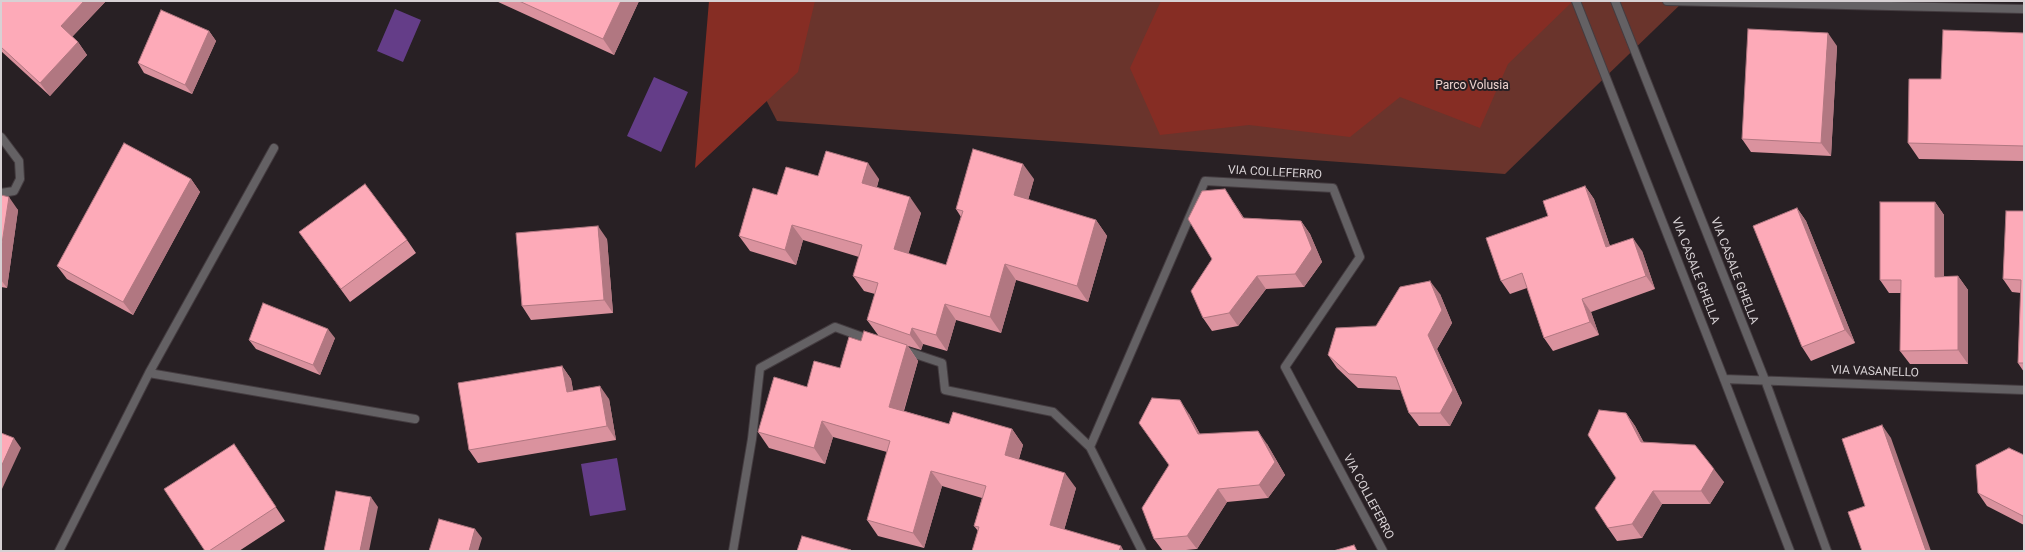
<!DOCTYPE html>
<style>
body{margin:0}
#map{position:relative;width:2025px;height:552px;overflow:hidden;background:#282024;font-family:Roboto,sans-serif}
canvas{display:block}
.frame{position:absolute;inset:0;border:2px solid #d7d1d4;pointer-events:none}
</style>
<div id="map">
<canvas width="2025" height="552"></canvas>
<div class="frame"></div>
</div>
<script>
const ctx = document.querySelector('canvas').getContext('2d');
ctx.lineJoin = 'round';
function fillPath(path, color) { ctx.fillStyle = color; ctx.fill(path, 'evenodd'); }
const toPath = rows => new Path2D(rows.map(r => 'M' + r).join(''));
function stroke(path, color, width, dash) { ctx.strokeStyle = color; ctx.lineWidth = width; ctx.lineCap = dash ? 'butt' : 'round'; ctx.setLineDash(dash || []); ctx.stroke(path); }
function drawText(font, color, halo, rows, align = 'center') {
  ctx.font = font + ' Roboto,sans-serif'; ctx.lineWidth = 4; ctx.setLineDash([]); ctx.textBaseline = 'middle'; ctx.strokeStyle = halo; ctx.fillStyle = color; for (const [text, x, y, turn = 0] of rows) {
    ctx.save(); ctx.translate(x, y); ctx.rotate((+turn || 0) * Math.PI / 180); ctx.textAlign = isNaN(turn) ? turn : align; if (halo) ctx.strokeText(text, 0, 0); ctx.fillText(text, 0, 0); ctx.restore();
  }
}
const green = toPath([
 [715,1,1684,1,1505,174,777,121]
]);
const forest = toPath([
 [709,1,815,1,798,72,695,168],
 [1161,1,1573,1,1508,64,1480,128,1400,97,1350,137,1249,125,1160,135,1130,68]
]);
const water = toPath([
 [395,9,421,20,403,62,377,51],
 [654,77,688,92,661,152,627,136],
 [617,458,626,510,590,516,581,464]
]);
const minor = toPath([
 [1576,1,1724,379,1790,551],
 [1615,1,1765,380,1827,551],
 [1667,1,2024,9],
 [1,137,19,161,20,179,14,191,1,193],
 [903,350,942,363,945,390,1053,412,1090,447],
 [149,373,415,419],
 [1724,379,2024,390],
 [59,551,149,373,274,148],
 [733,551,752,439,760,368,835,327,871,340],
 [1142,551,1090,447,1205,181,1333,188,1360,257,1285,367,1383,551]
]);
const wall = toPath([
 [3,1,106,1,72,37,78,42,87,55,50,96,1,51,1,3],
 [496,1,639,1,614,55],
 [209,31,216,41,192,94,144,73,138,63],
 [2024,33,2024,161,1919,159,1908,143,1941,79],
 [1837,46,1831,156,1751,152,1742,139],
 [818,176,879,179,877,187,921,213,908,254,946,265,961,217,956,209,1034,179,1028,200,1096,220,1107,236,1088,302,1016,280,1001,333,956,320,947,351,923,344,921,350,908,346,918,361,904,411,949,424,1012,429,1023,445,1019,459,1076,488,1064,530,978,531,974,526,982,498,942,486,924,548,878,536,867,520,887,452,833,437,825,464,769,448,758,432,807,387,840,368,861,341,878,335,867,320,875,294,864,291,853,276,859,257,803,240,796,265,750,251,739,236,777,195],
 [191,179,200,192,133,315,67,279,57,266],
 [1585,186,1594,199,1610,246,1642,251,1655,289,1591,312,1599,335,1553,351,1544,338,1527,288,1510,294,1501,281,1548,216],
 [1,195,18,210,7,288,1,287],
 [1935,202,1944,215,1944,276,1958,276,1968,290,1968,364,1910,364,1900,351,1901,293,1889,293,1880,280],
 [1234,203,1244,218,1301,221,1310,234,1322,262,1304,287,1266,289,1238,326,1212,331,1203,318,1212,259],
 [1797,208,1806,221,1855,343,1811,361,1802,347],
 [2024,211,2024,372,2018,363,2021,293,2012,292,2003,279],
 [299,232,407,240,416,253,350,302],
 [607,239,613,313,531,320,522,306],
 [1440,294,1452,323,1437,349,1462,403,1450,426,1419,426,1409,413,1401,390,1358,388,1337,368,1328,355,1376,326],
 [335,338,320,375,256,349,249,340],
 [562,366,571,379,573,391,609,399,616,440,478,463,469,450],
 [1626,413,1635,426,1644,443,1724,482,1710,504,1662,504,1642,538,1617,541,1608,528],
 [1189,414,1200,434,1267,444,1285,475,1268,498,1227,502,1197,549,1175,551,1163,551,1154,539,1169,465],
 [2024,455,2024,525,1987,506,1978,493],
 [243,457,285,521,239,551,205,551]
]);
const shadedWall = toPath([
 [84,1,106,1,70,39,61,26],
 [621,1,639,1,614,55,603,39],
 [209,31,216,41,192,94,185,85],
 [1828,33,1837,46,1831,156,1821,143],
 [78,42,87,55,50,96,40,83],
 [868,163,879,179,873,199,862,183],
 [1023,164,1034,179,1025,211,1014,195],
 [191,179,200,192,133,315,123,302],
 [1585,186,1594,199,1615,261,1606,247],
 [1225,189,1234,203,1253,232,1243,218],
 [9,197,18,210,7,288,1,280,1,250],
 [910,197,921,213,905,265,894,249],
 [1935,202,1944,215,1944,290,1935,277],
 [1797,208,1806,221,1855,343,1845,330],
 [1096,220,1107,236,1088,302,1077,286],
 [1301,221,1310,234,1322,262,1304,287,1295,274],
 [792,225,803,240,796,265,785,250],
 [598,226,607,239,613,313,604,300],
 [1633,238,1642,251,1655,289,1646,276],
 [1005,264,1016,280,1001,333,990,317],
 [1257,276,1266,289,1238,326,1229,313],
 [1958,276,1968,290,1968,364,1958,350],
 [1430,281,1440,294,1452,323,1437,349,1462,403,1450,426,1440,413,1428,335],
 [1582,299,1591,312,1599,335,1590,322],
 [945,304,956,320,947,351,936,335],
 [912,328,923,344,921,350,910,335],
 [328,329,335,338,320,375,313,365],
 [907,345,918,361,900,423,889,407],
 [562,366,571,379,576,405,567,392],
 [600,386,609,399,616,440,607,426],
 [1180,400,1189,414,1207,447,1198,434],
 [1626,413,1635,426,1651,456,1641,442],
 [822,421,833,437,825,464,814,448],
 [1882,425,1891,438,1931,551,1926,551],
 [1012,429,1023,445,1015,471,1005,455],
 [1258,431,1267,444,1285,475,1268,498,1259,485],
 [14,438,21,448,2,489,1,488,1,467],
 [1714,469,1724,482,1710,504,1701,491],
 [931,471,942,486,924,548,913,533],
 [1065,473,1076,488,1061,541,1050,525],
 [1218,489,1227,502,1197,549,1187,536],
 [1653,491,1662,504,1642,538,1632,524],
 [371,497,378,507,369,551,360,551],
 [475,529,482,538,478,551,469,551],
 [1121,546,1124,551,1119,551]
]);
const building = toPath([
 [3,1,84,1,61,26,78,42,40,83,1,47,1,3,3,1],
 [519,1,621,1,603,39,519,1],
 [161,10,209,31,185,85,138,63,161,10],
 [1748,29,1828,33,1821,143,1742,139,1748,29],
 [1943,30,2024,33,2024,146,1908,143,1909,79,1941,79,1943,30],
 [124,143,191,179,123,302,57,266,124,143],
 [973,149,1023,164,1014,195,1096,220,1077,286,1005,264,990,317,945,304,936,335,912,328,910,335,867,320,878,283,853,276,862,245,792,225,785,250,739,236,753,188,777,195,786,167,818,176,826,151,868,163,862,183,910,197,894,249,946,265,963,211,956,209,973,149],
 [365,184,407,240,341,289,299,232,365,184],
 [1585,186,1606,247,1633,238,1646,276,1582,299,1590,322,1544,338,1522,273,1501,281,1486,238,1548,216,1543,201,1585,186],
 [1225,189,1243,218,1301,221,1312,249,1295,274,1257,276,1229,313,1203,318,1191,291,1212,259,1188,219,1202,191,1225,189],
 [1,195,9,197,1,250,1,195],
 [1880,202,1935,202,1935,277,1958,276,1958,350,1900,351,1901,280,1880,280,1880,202],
 [1797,208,1845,330,1802,347,1753,226,1797,208],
 [2006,211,2024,211,2024,363,2018,363,2021,280,2003,279,2006,211],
 [598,226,604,300,522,306,516,233,598,226],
 [1430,281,1442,310,1428,335,1453,390,1440,413,1409,413,1396,377,1349,374,1328,355,1336,328,1376,326,1400,287,1430,281],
 [263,303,328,329,313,365,249,340,263,303],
 [864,331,907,345,889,407,949,424,953,412,1012,429,1005,455,1065,473,1050,525,1121,546,1119,551,972,551,979,527,974,526,986,486,931,471,913,533,867,520,890,441,822,421,814,448,758,432,774,377,807,387,814,361,840,368,849,337,861,341,864,331],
 [562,366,567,392,600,386,607,426,469,450,458,383,562,366],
 [1152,398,1180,400,1198,434,1258,431,1275,462,1259,485,1218,489,1187,536,1154,539,1142,508,1169,465,1139,423,1152,398],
 [1599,410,1626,413,1641,442,1695,445,1714,469,1701,491,1653,491,1632,524,1608,528,1595,508,1616,478,1588,435,1599,410],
 [1882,425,1926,551,1862,551,1848,512,1865,506,1842,439,1882,425],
 [1,433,14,438,1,467,1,433],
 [234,444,276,507,209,551,205,551,164,489,234,444],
 [2009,448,2024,455,2024,530,2023,516,1978,493,1976,465,2009,448],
 [336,491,371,497,360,551,324,551,336,491],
 [439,519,475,529,469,551,429,551,439,519],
 [802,536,851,550,851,551,797,551,802,536],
 [1354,545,1357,551,1333,551,1354,545]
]);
const parkNames = [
 ["Parco Volusia",1472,86]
];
const streetNames = [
 ["VIA COLLEFERRO",1275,173,3],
 ["VIA CASALE GHELLA",1695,271,69],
 ["VIA CASALE GHELLA",1734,271,69],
 ["VIA VASANELLO",1875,372,2],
 ["VIA COLLEFERRO",1368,497,62]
];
fillPath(green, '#6a342c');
fillPath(forest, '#862d24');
fillPath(water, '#643d88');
stroke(minor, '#443c40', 10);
stroke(minor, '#646164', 8);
fillPath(wall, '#da929e');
fillPath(shadedWall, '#b17781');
fillPath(building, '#fdaab8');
stroke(building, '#b17781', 1);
drawText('12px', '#eed4cf', '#282024', parkNames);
drawText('12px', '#d7d1d4', '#282024', streetNames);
</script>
